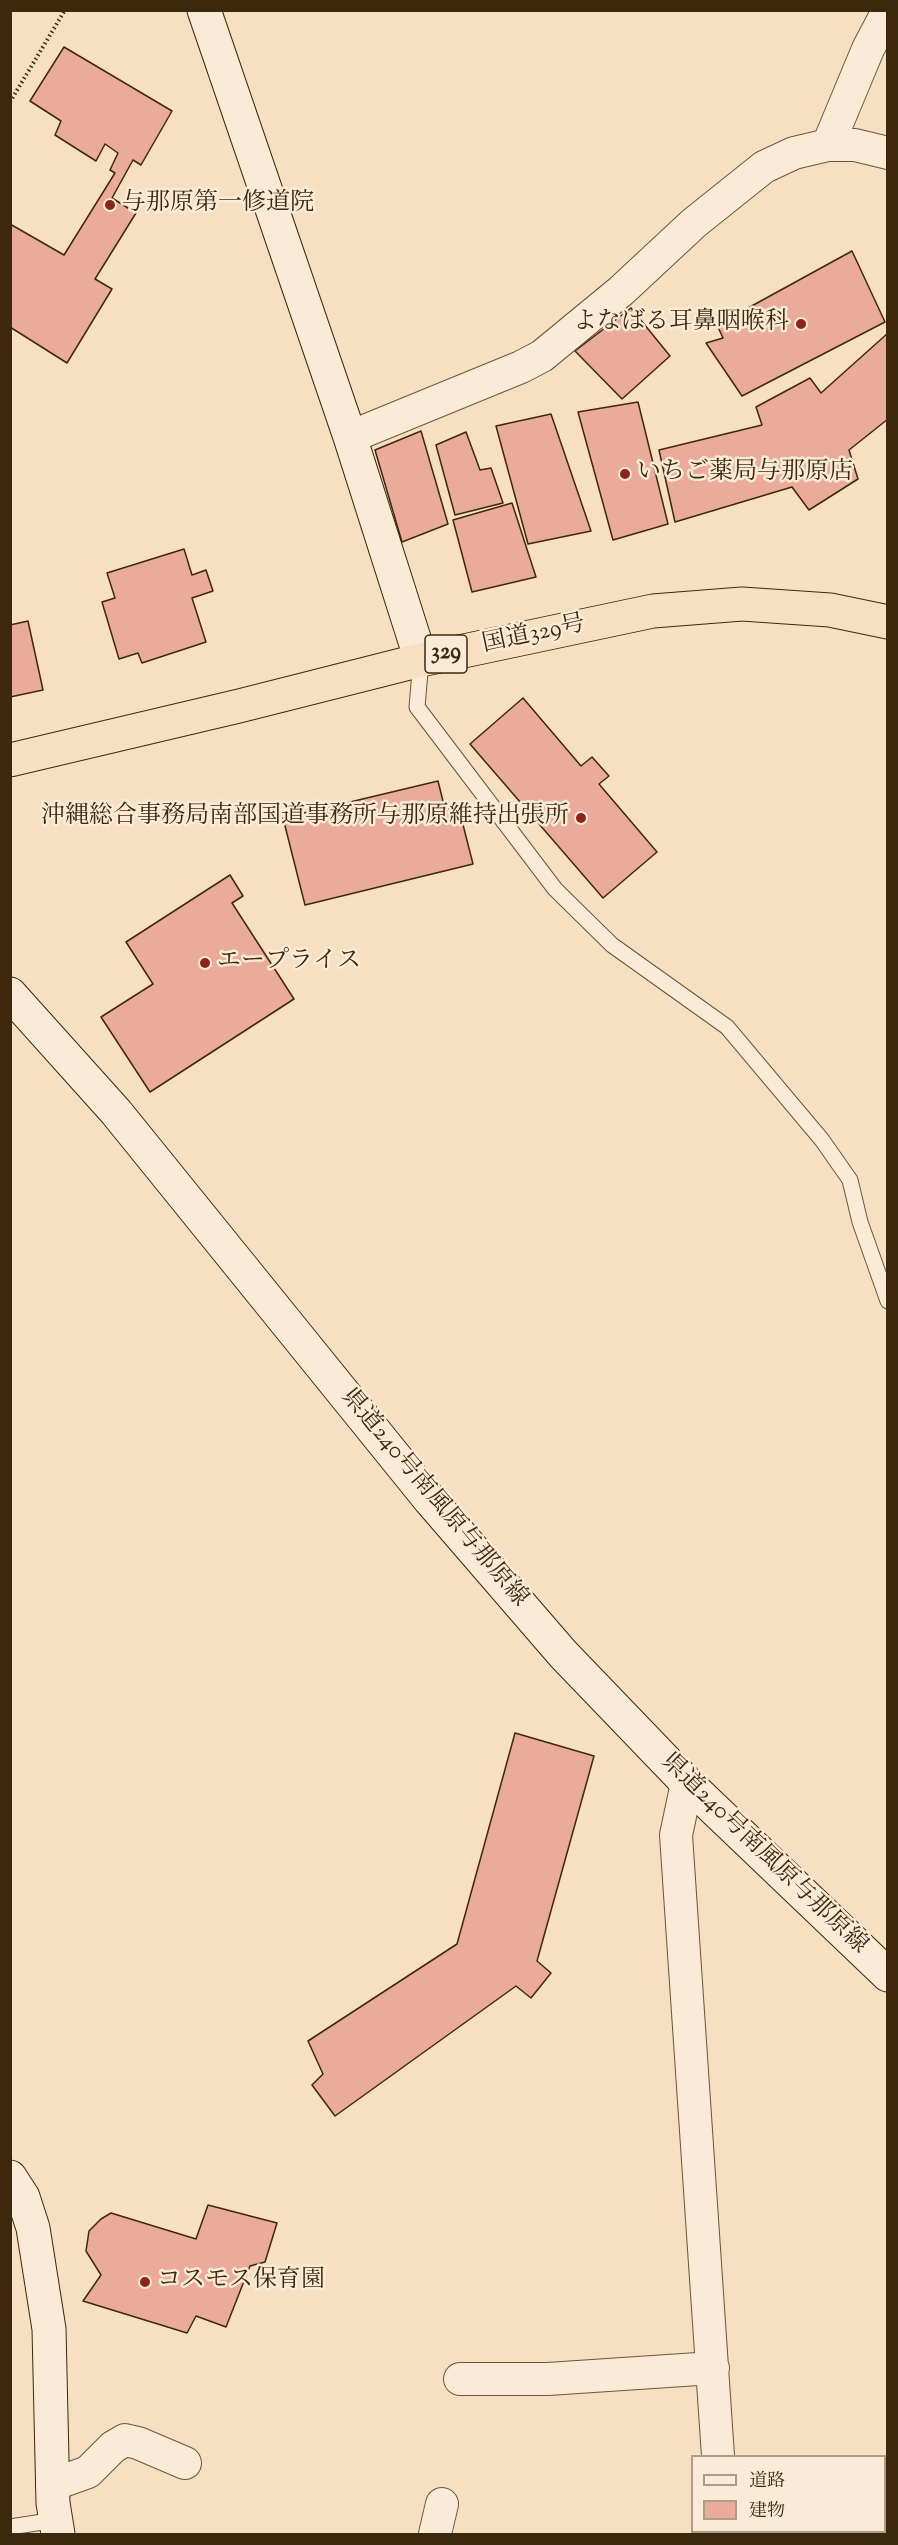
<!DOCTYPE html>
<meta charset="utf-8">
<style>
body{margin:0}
#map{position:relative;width:898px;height:2545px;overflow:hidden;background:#f6e0c1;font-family:"Sorts Mill Goudy","Noto Serif JP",serif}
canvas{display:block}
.frame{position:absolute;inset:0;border:12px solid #3e280c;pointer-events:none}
.legend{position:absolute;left:691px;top:2455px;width:195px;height:78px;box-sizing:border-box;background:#f9ebd7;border:2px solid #ae9d86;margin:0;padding:8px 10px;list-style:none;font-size:18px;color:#3e280c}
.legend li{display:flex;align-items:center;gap:12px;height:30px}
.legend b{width:30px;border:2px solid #ae9d86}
</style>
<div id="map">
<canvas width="898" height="2545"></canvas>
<div class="frame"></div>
<ul class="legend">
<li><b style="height:8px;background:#f9ebd7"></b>道路</li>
<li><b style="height:16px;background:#ebab9b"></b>建物</li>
</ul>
</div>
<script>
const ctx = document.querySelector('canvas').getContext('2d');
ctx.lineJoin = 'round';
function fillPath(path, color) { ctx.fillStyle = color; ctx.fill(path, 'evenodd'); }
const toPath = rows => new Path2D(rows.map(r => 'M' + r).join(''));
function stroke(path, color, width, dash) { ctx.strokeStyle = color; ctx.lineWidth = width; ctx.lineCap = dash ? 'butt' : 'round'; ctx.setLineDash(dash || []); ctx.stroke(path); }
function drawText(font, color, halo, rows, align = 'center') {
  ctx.font = font + ' "Sorts Mill Goudy","Noto Serif JP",serif'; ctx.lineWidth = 5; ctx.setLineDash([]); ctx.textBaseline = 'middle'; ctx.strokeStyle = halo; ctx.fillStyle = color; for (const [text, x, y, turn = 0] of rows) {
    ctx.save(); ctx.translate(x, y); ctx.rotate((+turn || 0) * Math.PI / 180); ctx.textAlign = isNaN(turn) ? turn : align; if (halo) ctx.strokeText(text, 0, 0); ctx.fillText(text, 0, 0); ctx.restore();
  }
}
const building = toPath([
 [64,47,172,111,141,165,133,160,112,198,136,213,95,279,112,289,67,363,10,327,10,224,64,255,115,173,110,170,118,153,105,144,96,161,55,135,61,121,30,101,64,47],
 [852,251,885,322,742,396,706,343,723,338,717,325,852,251],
 [631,308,670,356,622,399,575,351,631,308],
 [888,333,888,419,849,450,858,479,809,510,792,487,675,522,659,450,762,425,756,407,810,378,821,393,888,333],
 [638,402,668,524,613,540,578,412,638,402],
 [551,414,591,531,528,544,496,426,551,414],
 [421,431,448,524,402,542,375,450,421,431],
 [466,432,480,470,491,468,503,503,455,515,436,445,466,432],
 [512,503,536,577,472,592,453,520,512,503],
 [184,549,192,575,206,570,213,591,192,598,206,642,142,663,138,653,119,659,102,602,115,598,107,573,184,549],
 [28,621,43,690,10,697,10,625,28,621],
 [523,698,581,766,592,757,609,776,599,784,657,852,603,898,470,744,523,698],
 [438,781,445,809,458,805,473,864,305,905,283,818,438,781],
 [230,875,243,896,232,903,294,999,150,1092,101,1017,153,984,126,942,230,875],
 [515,1733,594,1756,537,1961,551,1973,531,1998,516,1986,335,2116,312,2085,323,2074,308,2041,457,1944,515,1733],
 [208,2205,277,2223,265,2262,250,2266,226,2327,196,2316,187,2333,83,2301,101,2275,86,2251,89,2231,101,2219,111,2213,196,2239,208,2205]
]);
const path = toPath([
 [10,102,65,10]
]);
const lane = toPath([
 [421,660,417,707,555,889,612,945,727,1027,822,1140,850,1180,860,1222,888,1301],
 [10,2527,56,2520]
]);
const street = toPath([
 [828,145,868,49,888,11],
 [350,437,521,367,542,356,621,291,694,223,764,167,794,153,828,145,855,145,888,153],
 [687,1783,676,1835,718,2456],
 [460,2379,548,2379,713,2368],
 [52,2485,88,2472,113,2447,125,2440,138,2443,185,2463],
 [724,2532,724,2534],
 [435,2534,442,2504]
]);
const secondary = toPath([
 [204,10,350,437,421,660],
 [10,994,116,1112,430,1500,563,1654,687,1783,888,1975],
 [10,2177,23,2197,33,2228,49,2329,53,2503,58,2534]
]);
const highway = toPath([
 [10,760,239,706,421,660,653,611,742,604,830,610,888,622]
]);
const markers = [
 [110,205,6,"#8f2418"],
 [801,324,6,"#8f2418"],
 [625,474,6,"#8f2418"],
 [581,818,6,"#8f2418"],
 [205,963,6,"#8f2418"],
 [145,2282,6,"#8f2418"]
];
const shields = [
 [446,654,42]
];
const shieldNames = [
 ["329",446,654]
];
const poiNames = [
 ["与那原第一修道院",122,205],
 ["よなばる耳鼻咽喉科",789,324,"right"],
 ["いちご薬局与那原店",637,474],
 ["沖縄総合事務局南部国道事務所与那原維持出張所",569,818,"right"],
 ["エープライス",217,963],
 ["コスモス保育園",157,2282]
];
const streetNames = [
 ["国道329号",534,636,-12],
 ["県道240号南風原与那原線",433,1499,50],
 ["県道240号南風原与那原線",763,1855,44]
];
fillPath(building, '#ebab9b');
stroke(building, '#3e280c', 1.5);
stroke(lane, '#6c5639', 17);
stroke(street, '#6c5639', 34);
stroke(secondary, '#3e280c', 35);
stroke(highway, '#3e280c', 35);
stroke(path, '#3e280c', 4, [1.5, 3]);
stroke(lane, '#f9ebd7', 15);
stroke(street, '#f9ebd7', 32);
stroke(secondary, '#f9ebd7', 33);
stroke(highway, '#f6e0c1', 33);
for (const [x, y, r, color] of markers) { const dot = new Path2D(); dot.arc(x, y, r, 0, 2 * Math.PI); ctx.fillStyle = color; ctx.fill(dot); stroke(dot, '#f9ebd7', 2); }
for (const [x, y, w] of shields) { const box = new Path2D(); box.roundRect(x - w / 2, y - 19, w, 38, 4.5); ctx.fillStyle = '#f9ebd7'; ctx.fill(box); stroke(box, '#3e280c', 1.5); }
drawText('bold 22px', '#3e280c', null, shieldNames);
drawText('24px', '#3e280c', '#f9ebd7', poiNames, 'left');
drawText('24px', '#3e280c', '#f9ebd7', streetNames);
</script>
